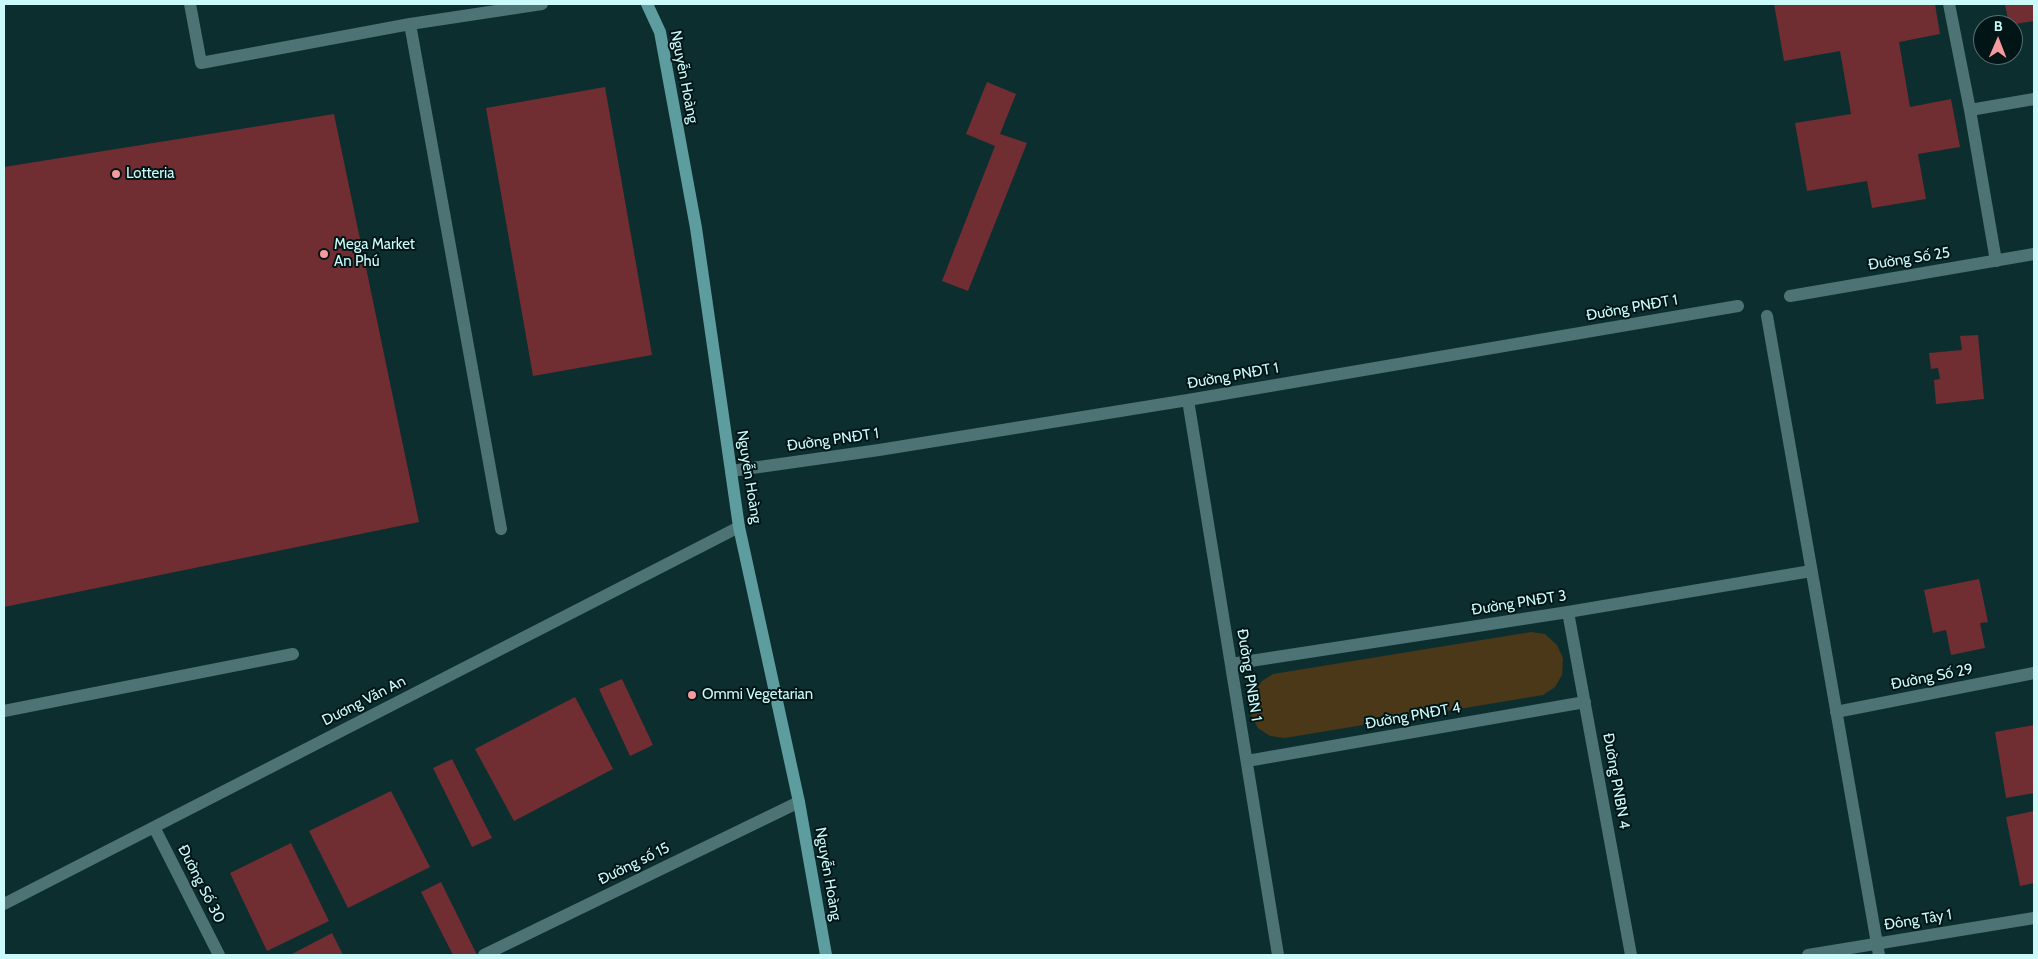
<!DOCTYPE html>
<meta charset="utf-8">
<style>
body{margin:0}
#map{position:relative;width:2038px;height:959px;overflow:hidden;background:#0d2e2f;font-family:Cabin,sans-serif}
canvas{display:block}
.frame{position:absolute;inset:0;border:5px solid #cbfafb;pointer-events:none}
.north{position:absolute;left:1973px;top:15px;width:50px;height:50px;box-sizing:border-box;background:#011516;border:1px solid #527172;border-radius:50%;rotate:1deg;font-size:14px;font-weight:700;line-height:20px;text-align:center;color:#cbfafb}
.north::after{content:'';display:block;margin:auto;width:18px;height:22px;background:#f59b9d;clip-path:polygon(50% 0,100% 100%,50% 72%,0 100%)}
</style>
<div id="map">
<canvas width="2038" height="959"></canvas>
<div class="frame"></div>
<div class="north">B</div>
</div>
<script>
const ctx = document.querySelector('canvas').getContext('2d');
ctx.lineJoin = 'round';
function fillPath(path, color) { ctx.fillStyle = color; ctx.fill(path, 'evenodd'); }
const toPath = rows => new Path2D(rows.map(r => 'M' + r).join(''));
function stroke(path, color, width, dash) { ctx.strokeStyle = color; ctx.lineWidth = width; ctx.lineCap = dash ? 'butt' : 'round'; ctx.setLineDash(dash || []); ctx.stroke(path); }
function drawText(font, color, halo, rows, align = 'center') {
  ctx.font = font + ' Cabin,sans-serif'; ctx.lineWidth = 4; ctx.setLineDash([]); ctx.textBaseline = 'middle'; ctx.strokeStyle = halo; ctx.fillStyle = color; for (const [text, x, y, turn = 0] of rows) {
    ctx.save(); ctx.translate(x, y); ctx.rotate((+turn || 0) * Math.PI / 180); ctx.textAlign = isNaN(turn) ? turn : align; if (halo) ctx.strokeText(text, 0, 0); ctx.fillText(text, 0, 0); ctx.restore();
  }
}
const green = toPath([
 [1531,632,1545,634,1557,645,1563,658,1562,675,1555,687,1543,695,1285,738,1270,736,1258,728,1251,715,1250,704,1253,693,1262,681,1273,674]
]);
const building = toPath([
 [1774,4,1935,4,1940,34,1899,42,1910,107,1951,99,1960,147,1918,154,1926,199,1872,208,1867,181,1807,191,1795,123,1851,114,1840,51,1784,61],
 [2005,4,2034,4,2034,21,2009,25],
 [987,82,1016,94,1000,134,1027,143,968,291,942,281,995,146,966,134],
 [605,87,652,355,533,376,486,108],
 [334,114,419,522,4,607,4,167],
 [1978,335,1984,399,1936,404,1934,380,1940,379,1938,368,1931,369,1929,353,1962,350,1960,336],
 [1979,579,1988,622,1980,623,1985,648,1951,655,1946,630,1933,633,1924,590],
 [622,679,653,745,630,756,599,689],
 [575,697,613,769,514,821,475,749],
 [2034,725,2034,793,2006,798,1995,732],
 [452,759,492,838,472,847,433,768],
 [391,791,430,867,348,908,309,831],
 [2034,811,2034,883,2020,886,2006,817],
 [291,843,329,921,267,951,230,873],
 [441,882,477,955,453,955,421,892],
 [332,933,343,955,290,955]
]);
const lane = toPath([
 [190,4,201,63,410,24,542,4],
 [1949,4,1970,110,1996,261],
 [410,24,501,529],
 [1970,110,2034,99],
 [4,711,293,654]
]);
const street = toPath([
 [1790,296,2034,254],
 [1767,316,1879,955],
 [1188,400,1278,955],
 [731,471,879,450,1188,400,1738,306],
 [1568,612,1631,955],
 [1231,664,1568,612,1811,571],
 [1836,712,2034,673],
 [1247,761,1585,702],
 [154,827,219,955],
 [4,904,739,527],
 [484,955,799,802],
 [1808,955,2034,918]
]);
const secondary = toPath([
 [647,4,660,32,696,228,739,527,799,802,826,955]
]);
const markers = [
 [116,174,5,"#f59b9d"],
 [324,254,5,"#f59b9d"],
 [692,695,5,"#f59b9d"]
];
const streetNames = [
 ["Nguyễn Hoàng",684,77,79],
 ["Đường Số 25",1909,259,-9],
 ["Đường PNĐT 1",1632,308,-10],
 ["Đường PNĐT 1",1233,376,-10],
 ["Đường PNĐT 1",833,440,-8],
 ["Nguyễn Hoàng",749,477,81],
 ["Đường PNĐT 3",1519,603,-9],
 ["Đường PNBN 1",1249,675,81],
 ["Đường Số 29",1932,677,-11],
 ["Dương Văn An",364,701,-27],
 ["Đường PNĐT 4",1413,716,-10],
 ["Đường PNBN 4",1616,781,80],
 ["Đường số 15",634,864,-26],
 ["Nguyễn Hoàng",828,874,80],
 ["Đường Số 30",201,884,63],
 ["Đông Tây 1",1918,920,-9]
];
const poiNames = [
 ["Lotteria",126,174],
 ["Mega Market",334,245],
 ["An Phú",334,262],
 ["Ommi Vegetarian",702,695]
];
fillPath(green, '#4b3819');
fillPath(building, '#702d32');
stroke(lane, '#4d7374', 12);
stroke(street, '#4d7374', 12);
stroke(secondary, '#5e9d9f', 12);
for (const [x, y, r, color] of markers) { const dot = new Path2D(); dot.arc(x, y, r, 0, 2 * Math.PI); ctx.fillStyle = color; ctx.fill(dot); stroke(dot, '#011516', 2); }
drawText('15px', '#cbfafb', '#011516', streetNames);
drawText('15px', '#cbfafb', '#011516', poiNames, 'left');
</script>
